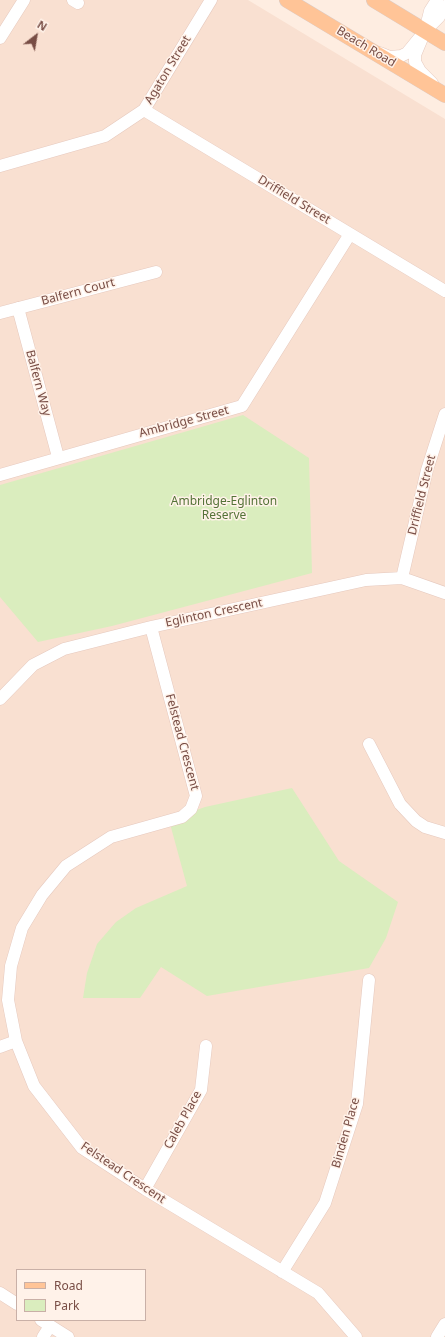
<!DOCTYPE html>
<style>
body{margin:0}
#map{position:relative;width:445px;height:1337px;overflow:hidden;background:#feede1;font-family:"Noto Sans",sans-serif}
canvas{display:block}
.legend{position:absolute;left:16px;top:1269px;width:130px;height:52px;box-sizing:border-box;background:#fff2e9;border:1px solid #c9b0a7;margin:0;padding:5px 7px;list-style:none;font-size:12px;color:#784d45}
.legend li{display:flex;align-items:center;gap:8px;height:20px}
.legend b{width:20px;border:1px solid #c9b0a7}
.north{position:absolute;left:16px;top:16px;width:40px;height:40px;-webkit-text-stroke:3px #fff2e9;paint-order:stroke;rotate:31deg;font-size:11px;font-weight:700;line-height:16px;text-align:center;color:#784d45}
.north::after{content:'';display:block;margin:auto;width:14px;height:18px;background:#784d45;clip-path:polygon(50% 0,100% 100%,50% 72%,0 100%)}
</style>
<div id="map">
<canvas width="445" height="1337"></canvas>
<ul class="legend">
<li><b style="height:5px;background:#ffc497"></b>Road</li>
<li><b style="height:11px;background:#daedbe"></b>Park</li>
</ul>
<div class="north">N</div>
</div>
<script>
const ctx = document.querySelector('canvas').getContext('2d');
ctx.lineJoin = 'round';
function fillPath(path, color) { ctx.fillStyle = color; ctx.fill(path, 'evenodd'); }
const toPath = rows => new Path2D(rows.map(r => 'M' + r).join(''));
function stroke(path, color, width, dash) { ctx.strokeStyle = color; ctx.lineWidth = width; ctx.lineCap = dash ? 'butt' : 'round'; ctx.setLineDash(dash || []); ctx.stroke(path); }
function drawText(font, color, halo, rows, align = 'center') {
  ctx.font = font + ' "Noto Sans",sans-serif'; ctx.lineWidth = 3; ctx.setLineDash([]); ctx.textBaseline = 'middle'; ctx.strokeStyle = halo; ctx.fillStyle = color; for (const [text, x, y, turn = 0] of rows) {
    ctx.save(); ctx.translate(x, y); ctx.rotate((+turn || 0) * Math.PI / 180); ctx.textAlign = isNaN(turn) ? turn : align; if (halo) ctx.strokeText(text, 0, 0); ctx.fillText(text, 0, 0); ctx.restore();
  }
}
const residential = toPath([
 [0,0,248,0,445,119,445,1337,0,1337],
 [17,1270,145,1270,145,1320,17,1320]
]);
const green = toPath([
 [243,415,309,458,312,573,112,626,38,642,0,597,0,485],
 [292,788,339,861,398,902,386,938,369,968,207,996,161,967,140,998,83,998,87,973,97,944,116,922,136,908,187,886,169,820,205,807]
]);
const minor = toPath([
 [73,0,78,3],
 [0,38,24,0],
 [380,53,390,57,401,56,407,53,425,31,439,17,445,6],
 [432,83,420,71,415,62,415,55,425,31,430,11,437,0],
 [144,110,445,291],
 [0,166,105,136,144,110,211,0],
 [18,308,58,457],
 [0,313,156,272],
 [0,475,242,406,350,234],
 [402,578,427,470,445,414],
 [151,627,196,796,191,809,182,817,111,837,66,866,42,895,22,928,11,966,8,1000,16,1041,34,1086,82,1148,145,1189,318,1293,356,1337],
 [0,699,33,665,64,649,151,627,366,580,402,578,445,593],
 [369,744,400,804,416,821,425,827,445,833],
 [0,1047,16,1041],
 [145,1189,201,1090,206,1046],
 [282,1272,325,1203,357,1104,369,980],
 [0,1293,17,1304],
 [41,1320,68,1337],
 [43,1337,50,1326],
 [437,1337,445,1324]
]);
const major = toPath([
 [287,0,445,95],
 [374,0,445,43]
]);
const streetNames = [
 ["Beach Road",366,47,31],
 ["Agaton Street",168,70,-59],
 ["Driffield Street",294,200,31],
 ["Balfern Court",78,292,-15],
 ["Balfern Way",38,383,75],
 ["Ambridge Street",184,422,-15],
 ["Driffield Street",422,495,-76],
 ["Eglinton Crescent",214,613,-12],
 ["Felstead Crescent",182,742,75],
 ["Caleb Place",183,1120,-61],
 ["Binden Place",346,1133,-74],
 ["Felstead Crescent",123,1173,34]
];
const parkNames = [
 ["Ambridge-Eglinton",224,502],
 ["Reserve",224,516]
];
fillPath(residential, '#f9e0d1');
fillPath(green, '#daedbe');
stroke(minor, '#e6c9be', 13);
stroke(major, '#d9cdcb', 16);
stroke(minor, '#fff', 12);
stroke(major, '#ffc497', 15);
drawText('12px', '#784d45', '#fff2e9', streetNames);
drawText('12px', '#547337', '#fff2e9', parkNames);
</script>
